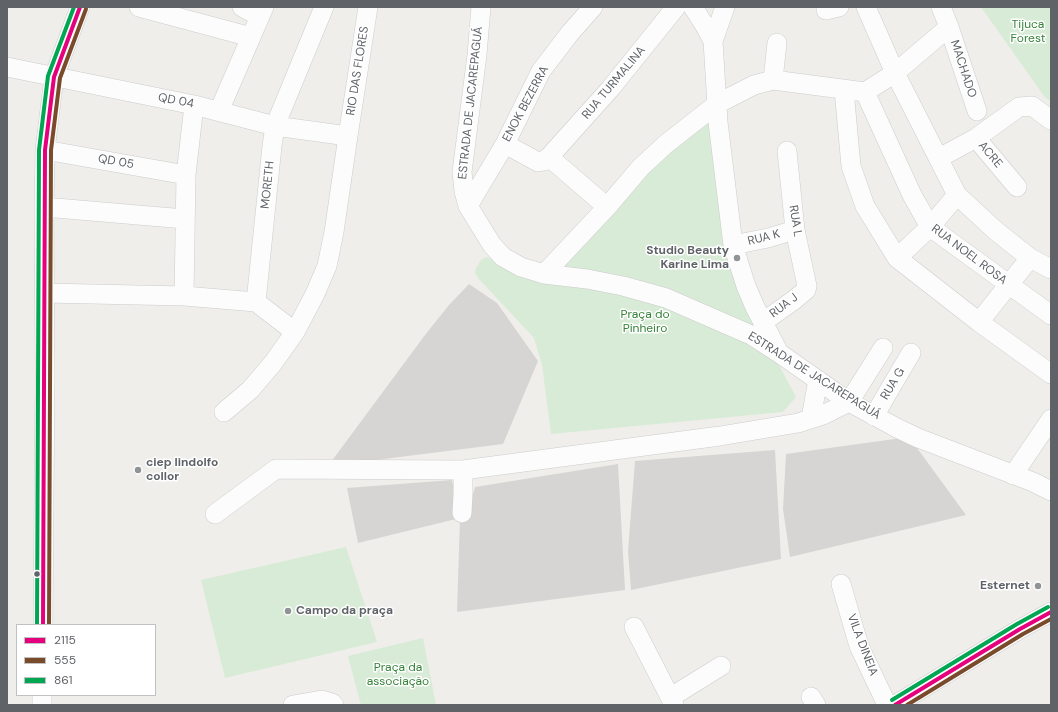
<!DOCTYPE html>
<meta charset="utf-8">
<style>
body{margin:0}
#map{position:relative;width:1058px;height:712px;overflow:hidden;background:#efeeea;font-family:"DM Sans",sans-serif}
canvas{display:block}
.frame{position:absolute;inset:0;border:8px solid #5f6368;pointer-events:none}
.legend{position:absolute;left:16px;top:624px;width:140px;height:72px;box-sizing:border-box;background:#fff;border:1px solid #bfc1c3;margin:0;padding:5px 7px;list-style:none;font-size:12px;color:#5f6368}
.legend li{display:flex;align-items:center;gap:8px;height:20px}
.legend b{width:20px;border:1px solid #bfc1c3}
</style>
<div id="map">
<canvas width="1058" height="712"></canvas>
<div class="frame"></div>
<ul class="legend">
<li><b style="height:5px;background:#e5007d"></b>2115</li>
<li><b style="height:5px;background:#7a4b2a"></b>555</li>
<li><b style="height:5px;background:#00a651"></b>861</li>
</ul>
</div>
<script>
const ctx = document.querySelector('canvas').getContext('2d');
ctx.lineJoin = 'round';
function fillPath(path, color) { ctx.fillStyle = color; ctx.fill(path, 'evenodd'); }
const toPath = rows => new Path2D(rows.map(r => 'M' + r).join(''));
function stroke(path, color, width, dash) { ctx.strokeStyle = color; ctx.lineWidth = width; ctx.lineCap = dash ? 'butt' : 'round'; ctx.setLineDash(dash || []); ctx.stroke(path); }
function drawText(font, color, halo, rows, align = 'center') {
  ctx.font = font + ' "DM Sans",sans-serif'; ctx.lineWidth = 3; ctx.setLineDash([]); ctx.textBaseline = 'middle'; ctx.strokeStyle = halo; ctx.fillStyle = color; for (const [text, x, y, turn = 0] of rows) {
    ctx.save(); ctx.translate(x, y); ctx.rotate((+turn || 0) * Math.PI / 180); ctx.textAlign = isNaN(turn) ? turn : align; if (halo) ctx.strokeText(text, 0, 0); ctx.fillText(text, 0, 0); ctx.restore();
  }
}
const green = toPath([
 [981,7,1051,7,1051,102,1044,96],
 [708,116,717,185,757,324,796,397,783,412,551,434,542,365,534,338,478,278,475,273,476,268,481,260,486,257,532,276,616,203],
 [346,547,377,642,225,678,201,580],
 [423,638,436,705,361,705,348,656]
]);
const building = toPath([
 [469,284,497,303,538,361,503,444,328,466,425,335,449,305],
 [909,437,966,515,790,557,783,509,786,454],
 [775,450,781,559,631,590,628,551,635,461],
 [618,464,625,590,457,612,460,518,472,498,475,487],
 [452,480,460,518,358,543,347,488]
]);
const minor = toPath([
 [139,7,251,37],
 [242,7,260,17],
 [481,7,477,55,462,172,464,191,468,206,492,245,503,257,521,267,544,274,587,279,623,286,666,298,751,335,779,353,849,402,897,428,918,438,1033,482,1051,491],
 [693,7,705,26,713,41],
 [725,7,713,41,718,122,733,245,746,286,755,307,778,351],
 [866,7,895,73,957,195,996,231,1030,258,1051,269],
 [941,7,949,27,977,111],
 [826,10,839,7],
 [7,67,194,105,275,126,272,146,256,302],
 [773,80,777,43],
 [844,90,851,166,865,206,897,258,979,322,1051,374],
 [865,92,912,195,930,227,1051,315],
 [219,111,264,7],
 [348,136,368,7],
 [976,138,1019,107,1032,106,1051,120],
 [505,144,538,162,544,161,549,157,610,89,676,7],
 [45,150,186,175],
 [549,157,607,207],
 [939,158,976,138,1017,187],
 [468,206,505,144,541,71,570,33,593,7],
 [44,207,185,219],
 [733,245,768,238,795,230],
 [897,258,930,227,957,195],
 [544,274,607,207,641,167,666,144,717,104,754,85,773,80,865,92,895,73,949,27],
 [45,293,184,296,256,302],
 [184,296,186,175,194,105],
 [763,322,794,300,806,290,807,286,795,230,787,151],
 [979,322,1030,258],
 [295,332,315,294,327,266,334,232,348,136,275,126,324,7],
 [224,412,250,390,273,363,295,332,256,302],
 [874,416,911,353],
 [811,418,818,380],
 [1013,475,1051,419],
 [462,513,463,494,463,470],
 [215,514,276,469,463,470,720,436,798,423,823,415,849,402,883,348],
 [841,584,859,646,887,705],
 [43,625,45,375,44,207,45,150,54,77,80,7],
 [634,627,674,705],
 [671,697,721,666],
 [811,697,816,705],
 [42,705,42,695],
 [293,705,322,700,332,703,334,705],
 [895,705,1020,629,1051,612]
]);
const bus1 = toPath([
 [43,625,45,150,54,77,80,7],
 [895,705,1020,629,1051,612]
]);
const bus2 = toPath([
 [49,625,51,150,60,78,86,9],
 [907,705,1023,634,1051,619]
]);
const bus3 = toPath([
 [37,625,39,150,48,76,74,7],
 [892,700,1017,624,1048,607]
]);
const markers = [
 [737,258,4,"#919496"],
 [138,470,4,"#919496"],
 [37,574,3.5,"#5f6368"],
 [1038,586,4,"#919496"],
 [288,611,4,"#919496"]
];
const parkNames = [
 ["Tijuca",1028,25],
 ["Forest",1028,39],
 ["Praça do",645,315],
 ["Pinheiro",645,329],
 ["Praça da",398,668],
 ["associação",398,682]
];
const streetNames = [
 ["MACHADO",963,69,72],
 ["RIO DAS FLORES",358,71,-81],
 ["RUA TURMALINA",614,83,-50],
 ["QD 04",176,101,11],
 ["ESTRADA DE JACAREPAGUÁ",471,103,-84],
 ["ENOK BEZERRA",526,104,-62],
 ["ACRE",990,155,50],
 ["QD 05",116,162,10],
 ["MORETH",268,185,-84],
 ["RUA L",795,221,81],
 ["RUA K",764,238,-14],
 ["RUA NOEL ROSA",969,255,37],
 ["RUA J",784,306,-37],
 ["ESTRADA DE JACAREPAGUÁ",814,376,32],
 ["RUA G",893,384,-59],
 ["VILA DINEIA",862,645,69]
];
const poiNames = [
 ["Studio Beauty",729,251],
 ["Karine Lima",729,265],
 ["ciep lindolfo",146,463,"left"],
 ["collor",146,477,"left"],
 ["Esternet",1030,586],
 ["Campo da praça",296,611,"left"]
];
fillPath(green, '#d8ebd6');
fillPath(building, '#d6d5d3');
stroke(minor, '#cbcccc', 20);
stroke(minor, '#fdfcfc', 19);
stroke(bus1, '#e5007d', 4);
stroke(bus2, '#7a4b2a', 4);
stroke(bus3, '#00a651', 4);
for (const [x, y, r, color] of markers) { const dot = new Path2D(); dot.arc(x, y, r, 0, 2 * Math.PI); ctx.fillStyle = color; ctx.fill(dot); stroke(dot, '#fff', 1.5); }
drawText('12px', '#348238', '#fff', parkNames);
drawText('12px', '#5f6368', '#fff', streetNames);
drawText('bold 12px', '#5f6368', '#fff', poiNames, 'right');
</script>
